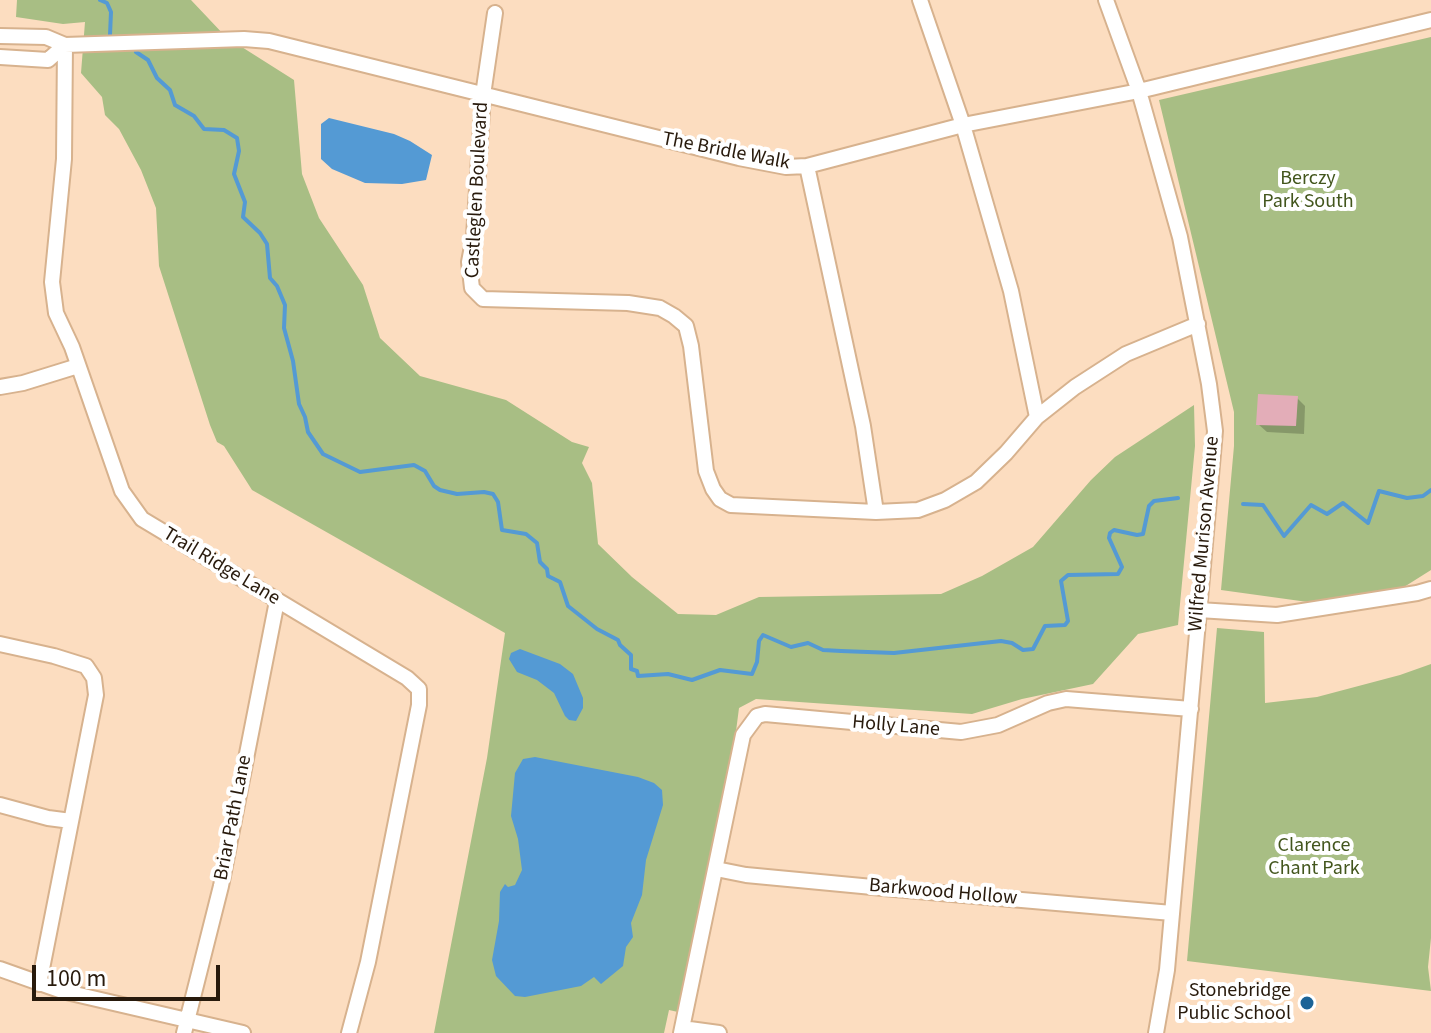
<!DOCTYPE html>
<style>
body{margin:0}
#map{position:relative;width:1431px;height:1033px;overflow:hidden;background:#fcddc0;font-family:"Source Sans 3",sans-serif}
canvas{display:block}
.scale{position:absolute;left:32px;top:965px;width:188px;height:36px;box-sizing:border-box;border:4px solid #281a0c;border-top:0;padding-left:10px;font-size:24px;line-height:28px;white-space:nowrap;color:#281a0c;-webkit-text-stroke:6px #fff;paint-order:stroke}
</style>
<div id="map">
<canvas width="1431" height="1033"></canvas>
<div class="scale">100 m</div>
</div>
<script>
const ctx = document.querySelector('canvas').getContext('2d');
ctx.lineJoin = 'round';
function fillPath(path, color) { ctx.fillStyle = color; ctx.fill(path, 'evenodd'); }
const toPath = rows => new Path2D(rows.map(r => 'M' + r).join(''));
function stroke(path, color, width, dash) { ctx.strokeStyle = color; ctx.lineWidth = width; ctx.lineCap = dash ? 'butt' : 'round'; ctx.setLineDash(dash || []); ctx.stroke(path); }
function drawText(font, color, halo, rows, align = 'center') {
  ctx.font = font + ' "Source Sans 3",sans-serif'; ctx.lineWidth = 8; ctx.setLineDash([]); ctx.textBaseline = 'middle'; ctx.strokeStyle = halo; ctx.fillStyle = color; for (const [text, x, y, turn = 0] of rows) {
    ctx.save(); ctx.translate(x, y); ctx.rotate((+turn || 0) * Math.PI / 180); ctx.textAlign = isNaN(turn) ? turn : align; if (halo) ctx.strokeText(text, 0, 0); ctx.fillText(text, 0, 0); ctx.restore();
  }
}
const green = toPath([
 [17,0,191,0,226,37,294,80,302,174,319,218,363,285,380,338,420,376,506,400,572,442,589,447,582,463,592,483,598,544,632,577,678,614,716,615,759,597,941,594,982,576,1033,547,1091,480,1115,457,1194,405,1195,446,1178,625,1138,634,1093,684,1022,699,972,714,756,699,739,708,735,739,678,1012,669,1010,664,1033,434,1033,487,758,505,633,252,490,224,446,217,442,210,425,159,266,156,208,141,170,119,129,105,115,102,97,81,73,85,22,63,24,16,17],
 [1431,37,1431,570,1404,587,1315,603,1221,590,1234,446,1234,412,1159,100],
 [1217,628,1264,632,1265,703,1317,697,1400,675,1431,664,1431,938,1428,967,1431,991,1187,961]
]);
const water = toPath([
 [329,118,394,134,410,141,432,155,426,180,402,184,365,183,332,169,321,159,321,124],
 [520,649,560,664,573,674,583,698,583,708,576,721,569,720,565,716,554,693,537,680,517,672,509,659,511,653],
 [535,757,638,777,654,783,662,790,663,805,646,860,642,895,631,923,633,937,626,947,623,966,601,984,594,977,581,986,525,997,515,996,496,976,492,960,499,921,500,892,505,884,508,887,515,885,522,870,518,839,511,816,515,773,523,759]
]);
const shadow = toPath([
 [1297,398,1305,406,1304,434,1267,432,1258,424]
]);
const stream = toPath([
 [100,0,107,3,111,12,110,35],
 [136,52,148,60,157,78,170,90,175,105,194,116,204,129,224,130,237,138,239,151,234,174,245,202,243,217,260,233,267,244,270,278,277,286,285,305,284,328,293,361,299,404,305,417,308,432,323,454,360,472,414,465,425,471,434,486,440,490,457,494,484,492,493,494,498,502,502,530,526,534,537,543,540,562,547,569,548,576,560,582,568,606,597,629,618,640,620,645,631,655,631,669,637,671,638,676,668,674,692,680,720,670,752,674,757,662,759,641,763,635,791,647,808,643,823,650,841,651,894,653,1001,641,1012,643,1023,650,1033,649,1045,626,1065,625,1068,621,1061,581,1068,575,1118,574,1122,567,1109,538,1110,533,1114,530,1137,535,1143,534,1149,506,1154,501,1178,498],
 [1243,504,1263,505,1284,536,1311,505,1327,514,1343,503,1368,523,1379,491,1407,498,1423,496,1431,490]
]);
const building = toPath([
 [1258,394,1298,396,1296,426,1256,425]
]);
const minor = toPath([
 [920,0,963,125,1011,291,1037,417],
 [1106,0,1139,91,1180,237,1209,384,1215,431,1167,970,1156,1033],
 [495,13,483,95,474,236,469,262,472,288,483,299,628,303,660,308,674,316,686,326,691,346,706,471,713,489,720,499,731,505,876,512,918,510,945,500,976,482,1006,453,1037,417,1075,387,1126,354,1198,324],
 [0,36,46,37,65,45,244,39,269,41,739,158,786,167,807,166,963,125,1139,91,1431,20],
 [65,45,64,159,52,282,56,313,72,347,122,491,142,519,407,678,419,689,419,705,368,962,349,1033],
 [0,57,48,60,65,45],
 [807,166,863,426,876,512],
 [0,387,23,383,78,366],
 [1199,610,1277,615,1417,593,1431,589],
 [0,644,54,656,86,666,94,678,96,695,39,984],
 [0,805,48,818,71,821],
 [716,869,746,875,883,888,1172,913],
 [0,969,62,991,243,1033],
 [682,1028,719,1033],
 [184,1033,221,886,277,601],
 [681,1033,743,735,757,716,765,714,961,732,998,725,1048,703,1066,699,1191,709]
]);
const markers = [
 [1307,1003,8,"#1b6397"]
];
const streetNames = [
 ["The Bridle Walk",726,152,11],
 ["Castleglen Boulevard",478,190,-87],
 ["Wilfred Murison Avenue",1205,534,-85],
 ["Trail Ridge Lane",221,567,31],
 ["Holly Lane",896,727,5],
 ["Briar Path Lane",234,818,-79],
 ["Barkwood Hollow",943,893,5]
];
const parkNames = [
 ["Berczy",1308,180],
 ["Park South",1308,203],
 ["Clarence",1314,847],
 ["Chant Park",1314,870]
];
const poiNames = [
 ["Stonebridge",1291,992],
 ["Public School",1291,1015]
];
fillPath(green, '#a8be84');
fillPath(water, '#549ad4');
fillPath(shadow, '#0003');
stroke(stream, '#549ad4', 4);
fillPath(building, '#e3adb8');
stroke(minor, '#d7b28e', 18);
stroke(minor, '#fff', 14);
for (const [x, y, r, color] of markers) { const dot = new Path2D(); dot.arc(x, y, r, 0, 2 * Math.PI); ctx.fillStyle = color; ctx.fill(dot); stroke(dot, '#fff', 3); }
drawText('20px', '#281a0c', '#fff', streetNames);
drawText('20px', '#43561d', '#fff', parkNames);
drawText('20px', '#281a0c', '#fff', poiNames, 'right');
</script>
